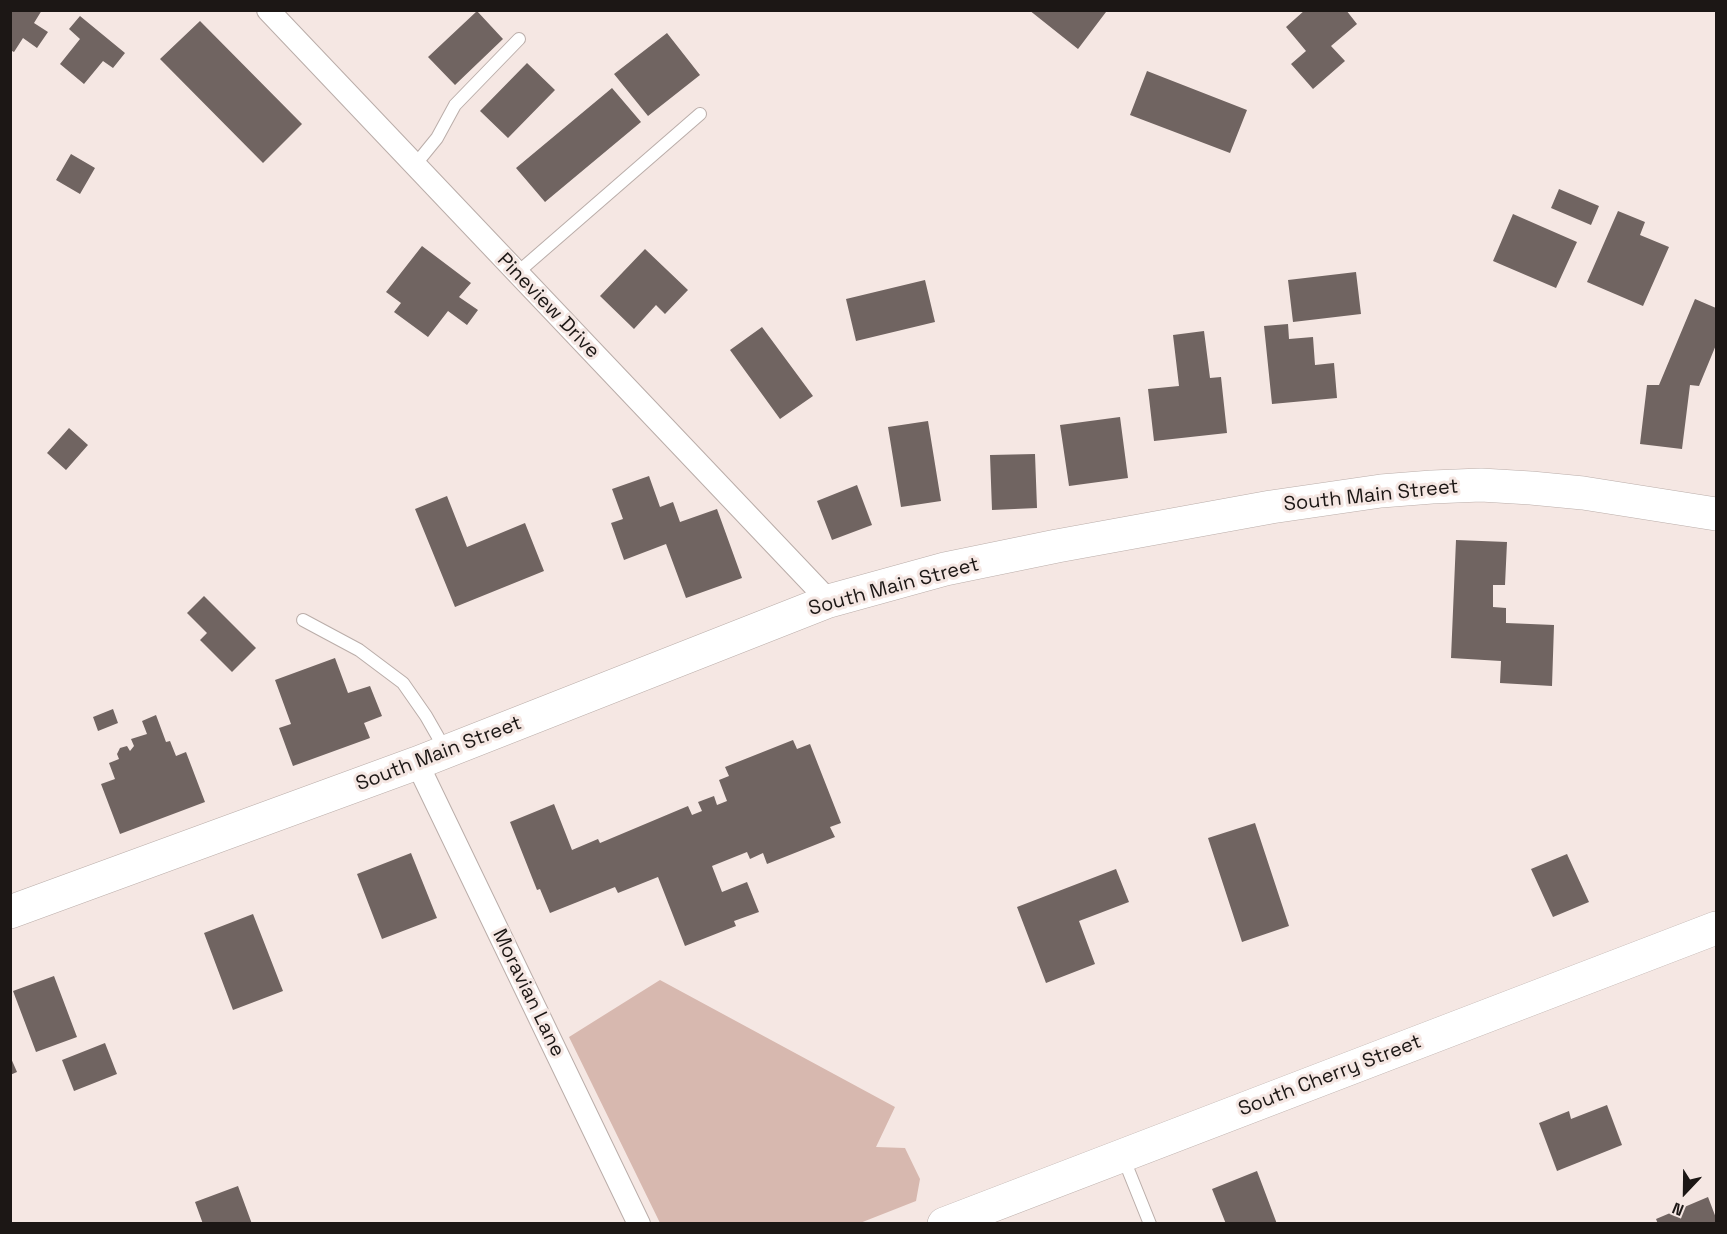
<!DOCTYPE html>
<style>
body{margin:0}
#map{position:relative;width:1727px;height:1234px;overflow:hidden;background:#f5e7e3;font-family:"Space Grotesk",sans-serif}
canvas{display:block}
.frame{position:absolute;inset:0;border:12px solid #1c1715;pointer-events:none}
.north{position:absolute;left:1655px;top:1162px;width:60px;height:60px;-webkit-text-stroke:4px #f5e7e3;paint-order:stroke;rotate:202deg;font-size:16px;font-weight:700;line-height:24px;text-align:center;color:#1c1715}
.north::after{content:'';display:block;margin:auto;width:21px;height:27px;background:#1c1715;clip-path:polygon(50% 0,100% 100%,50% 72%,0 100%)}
</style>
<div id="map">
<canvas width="1727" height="1234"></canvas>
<div class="frame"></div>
<div class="north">N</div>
</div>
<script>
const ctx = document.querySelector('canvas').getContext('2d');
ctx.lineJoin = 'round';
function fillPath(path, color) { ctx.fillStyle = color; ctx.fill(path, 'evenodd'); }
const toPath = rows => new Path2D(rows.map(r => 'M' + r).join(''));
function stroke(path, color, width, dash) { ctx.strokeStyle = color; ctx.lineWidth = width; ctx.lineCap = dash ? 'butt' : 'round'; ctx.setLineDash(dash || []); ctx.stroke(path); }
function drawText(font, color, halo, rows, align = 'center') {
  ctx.font = font + ' "Space Grotesk",sans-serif'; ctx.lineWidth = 6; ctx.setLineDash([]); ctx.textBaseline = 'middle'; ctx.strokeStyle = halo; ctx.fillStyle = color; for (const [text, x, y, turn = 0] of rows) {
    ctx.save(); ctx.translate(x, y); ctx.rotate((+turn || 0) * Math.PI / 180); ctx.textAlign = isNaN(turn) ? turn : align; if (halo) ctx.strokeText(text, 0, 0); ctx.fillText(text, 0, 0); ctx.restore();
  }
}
const green = toPath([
 [660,980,895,1107,876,1147,905,1148,920,1179,916,1201,860,1223,660,1223,569,1037]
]);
const building = toPath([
 [10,10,42,10,34,23,48,32,37,48,23,38,14,52,10,50],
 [1029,10,1104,10,1106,12,1078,49],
 [1305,10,1346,10,1357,24,1331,46,1345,61,1313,89,1291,64,1306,51,1286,27],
 [477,11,503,39,455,85,428,57],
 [80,16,125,53,113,68,103,61,84,84,60,64,80,39,69,29],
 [200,21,302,124,263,163,160,59],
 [667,33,700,75,648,116,614,74],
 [527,63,555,90,508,138,480,111],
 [1147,71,1247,110,1230,153,1130,115],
 [612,88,641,122,545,202,516,168],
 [71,154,95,168,80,194,56,180],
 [1559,189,1599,206,1591,225,1551,208],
 [1618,211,1645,222,1640,235,1669,247,1643,306,1587,282],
 [1513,214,1577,242,1556,288,1493,261],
 [422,246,471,283,459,297,478,310,467,325,448,311,428,337,394,312,401,303,386,292],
 [645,249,688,290,665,314,656,305,634,329,600,296],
 [1356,272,1361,314,1293,322,1288,280],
 [925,280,935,322,856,341,846,299],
 [1695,299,1716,308,1716,345,1699,386,1690,385,1682,449,1640,444,1647,385,1659,385],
 [1288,324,1289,339,1313,337,1315,365,1334,363,1337,398,1272,404,1264,326],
 [762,327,813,396,780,419,730,350],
 [1204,331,1210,378,1221,377,1227,433,1154,441,1148,389,1179,386,1173,335],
 [1120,417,1128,478,1069,486,1060,425],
 [928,421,941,501,901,507,888,427],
 [69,428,88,445,66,470,47,453],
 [1035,454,1037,508,992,510,990,455],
 [649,476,660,507,673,502,680,522,717,509,742,578,686,598,666,544,624,560,611,523,623,519,612,489],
 [857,485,872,525,832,540,817,501],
 [447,496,467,547,525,523,544,571,455,607,415,509],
 [1456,540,1507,542,1505,585,1493,585,1493,607,1506,608,1506,623,1554,625,1552,686,1500,683,1501,661,1451,658],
 [204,596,256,648,232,672,200,640,207,633,187,613],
 [335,658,348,693,370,686,382,716,364,723,370,738,293,766,279,728,291,724,275,680],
 [113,709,118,723,98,731,93,717],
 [156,715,166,742,170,741,176,756,186,752,205,802,120,834,101,784,115,779,109,763,119,759,117,754,120,748,127,746,130,751,134,746,131,739,147,734,142,721],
 [793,740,797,749,810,744,841,823,830,827,835,837,767,864,763,853,750,859,747,852,712,866,722,892,747,882,759,912,734,921,736,926,685,946,658,877,618,893,615,887,550,913,540,889,537,890,510,822,554,804,572,850,598,839,600,843,688,806,692,815,702,811,698,802,714,796,717,805,727,801,719,780,729,776,725,767],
 [1255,823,1289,926,1242,942,1208,838],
 [411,853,437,918,382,939,357,874],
 [1567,854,1589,902,1553,917,1531,869],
 [1116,869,1129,902,1079,921,1095,964,1046,983,1017,907],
 [253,914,283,991,233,1010,204,933],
 [54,976,77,1037,36,1052,13,991],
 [105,1043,117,1074,74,1091,62,1060],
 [10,1056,17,1072,10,1075],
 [1607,1105,1622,1145,1557,1171,1539,1123,1569,1111,1571,1119],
 [1257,1171,1277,1224,1226,1224,1212,1189],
 [238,1186,252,1224,203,1224,195,1202],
 [1708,1197,1716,1218,1716,1224,1658,1224,1656,1219]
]);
const lane = toPath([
 [415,165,437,138,455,105,519,39],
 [517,273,700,114],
 [303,620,359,650,403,683,426,716,446,751],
 [1123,1157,1150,1224]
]);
const street = toPath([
 [268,10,829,601],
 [417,763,639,1224]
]);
const secondary = toPath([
 [944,1224,1716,928]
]);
const primary = toPath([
 [10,912,417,763,829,601,945,569,1057,546,1271,507,1381,491,1432,487,1481,485,1531,488,1583,493,1716,514]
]);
const streetNames = [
 ["Pineview Drive",548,306,46],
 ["South Main Street",1371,496,-6],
 ["South Main Street",894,587,-15],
 ["South Main Street",439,754,-21],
 ["Moravian Lane",528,993,64],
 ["South Cherry Street",1330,1076,-21]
];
fillPath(green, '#d7b8af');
fillPath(building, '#706461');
stroke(lane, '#baada9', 14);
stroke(street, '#baada9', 24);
stroke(secondary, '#baada9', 34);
stroke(primary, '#baada9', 34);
stroke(lane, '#fff', 12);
stroke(street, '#fff', 22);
stroke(secondary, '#fff', 33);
stroke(primary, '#fff', 33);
drawText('20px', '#1c1715', '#f5e7e3', streetNames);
</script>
